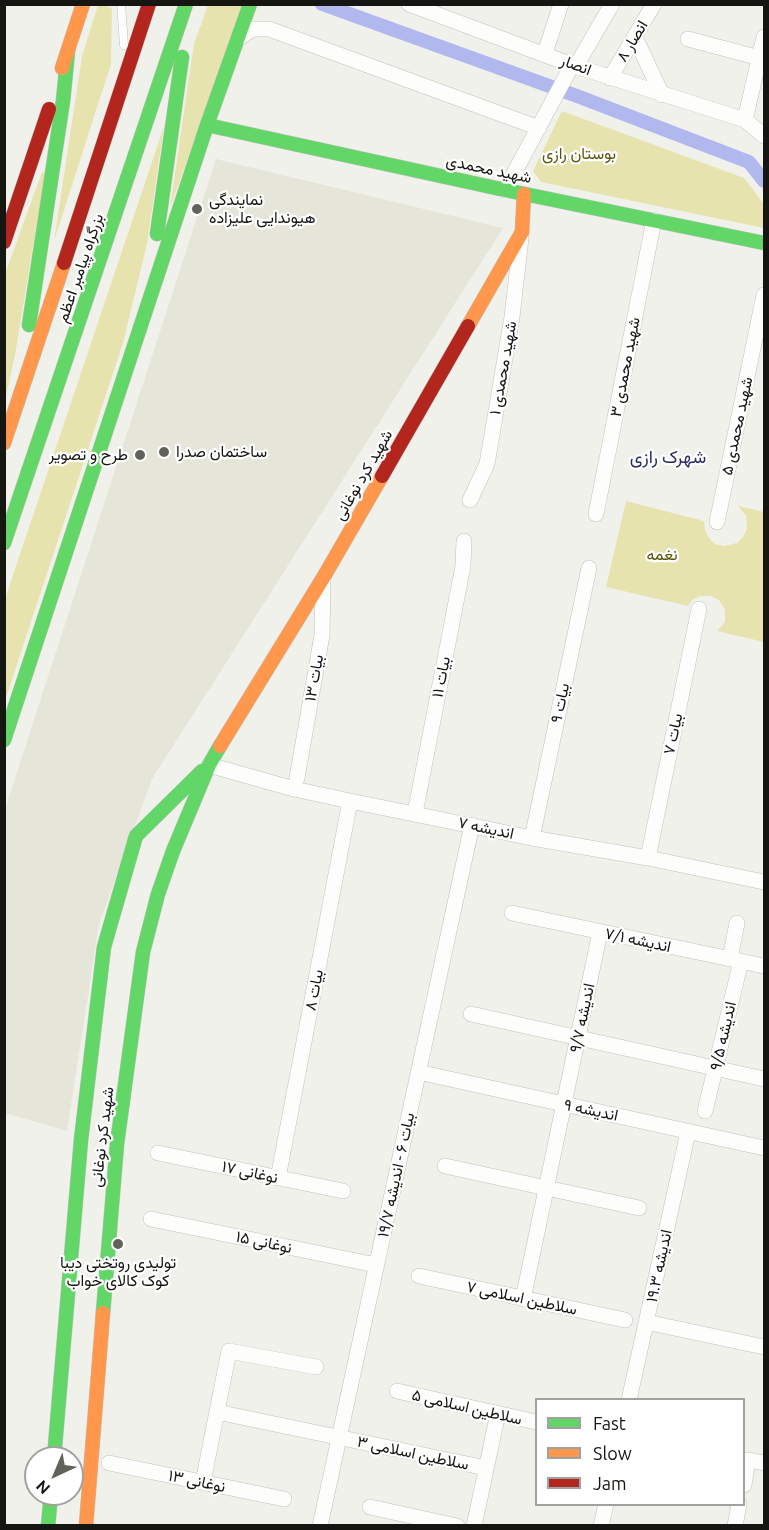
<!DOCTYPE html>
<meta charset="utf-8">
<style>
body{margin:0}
#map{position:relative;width:769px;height:1530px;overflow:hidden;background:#f1f1eb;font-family:Ubuntu,sans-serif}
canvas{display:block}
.frame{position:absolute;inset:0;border:6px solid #151511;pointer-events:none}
.legend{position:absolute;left:535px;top:1398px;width:210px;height:108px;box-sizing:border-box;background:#fff;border:2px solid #a1a1a0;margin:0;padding:8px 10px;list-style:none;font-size:18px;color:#151511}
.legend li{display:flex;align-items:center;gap:12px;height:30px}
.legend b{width:30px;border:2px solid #a1a1a0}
.north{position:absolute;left:24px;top:1446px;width:60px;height:60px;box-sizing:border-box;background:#fff;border:2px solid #a1a1a0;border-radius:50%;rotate:224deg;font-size:16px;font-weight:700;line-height:24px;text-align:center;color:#151511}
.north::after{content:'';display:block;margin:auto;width:21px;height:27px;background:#62625d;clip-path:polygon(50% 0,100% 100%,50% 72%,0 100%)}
</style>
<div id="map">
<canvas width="769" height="1530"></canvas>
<div class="frame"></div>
<ul class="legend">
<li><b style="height:8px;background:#63d668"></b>Fast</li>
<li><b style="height:8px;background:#ff974d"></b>Slow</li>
<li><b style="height:8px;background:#b3261e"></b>Jam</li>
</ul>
<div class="north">N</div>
</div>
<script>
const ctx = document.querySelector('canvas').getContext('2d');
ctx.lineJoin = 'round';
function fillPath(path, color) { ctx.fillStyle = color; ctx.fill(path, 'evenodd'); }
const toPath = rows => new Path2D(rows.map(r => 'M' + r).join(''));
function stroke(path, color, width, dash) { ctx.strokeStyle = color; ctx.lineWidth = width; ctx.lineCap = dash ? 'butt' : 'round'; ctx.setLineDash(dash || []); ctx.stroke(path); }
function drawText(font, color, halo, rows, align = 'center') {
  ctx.font = font + ' Ubuntu,Vazirmatn,sans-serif'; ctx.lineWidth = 4.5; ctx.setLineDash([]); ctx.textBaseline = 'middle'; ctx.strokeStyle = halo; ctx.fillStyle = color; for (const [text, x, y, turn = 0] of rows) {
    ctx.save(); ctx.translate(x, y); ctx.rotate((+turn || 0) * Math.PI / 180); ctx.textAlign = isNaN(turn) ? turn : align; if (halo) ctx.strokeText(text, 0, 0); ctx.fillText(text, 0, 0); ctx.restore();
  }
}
const built = toPath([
 [216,159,503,228,152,779,99,924,67,1131,5,1113,5,809]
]);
const green = toPath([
 [98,5,105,5,112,9,111,64,54,241,82,56],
 [208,5,243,5,170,208,194,44],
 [562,111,744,178,764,204,764,228,541,182,533,171],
 [164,126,147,244,123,343,5,701,5,599],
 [42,172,45,173,15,355,5,401,5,274],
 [626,501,704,521,705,530,709,538,715,544,724,546,737,543,743,537,747,529,746,516,738,506,764,512,764,642,717,631,725,622,725,610,719,600,711,596,700,596,692,600,688,606,606,587]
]);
const canal = toPath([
 [322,4,577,96,749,162,764,181]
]);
const lane = toPath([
 [121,4,124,45]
]);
const street = toPath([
 [409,4,572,65,745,120,764,136],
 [635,37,662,95],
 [239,38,253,29,269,29,539,128],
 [688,39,760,58],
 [545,53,561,4],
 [576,66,612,4],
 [610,78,654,4],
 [745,120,764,37],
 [505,190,572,65],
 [470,500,487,464,512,317,521,238],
 [596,514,654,220],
 [717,522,764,295],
 [209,765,294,789,350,801,532,838,648,858,764,882],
 [297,778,322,635,323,579],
 [415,813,463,566,464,541],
 [532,838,589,568],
 [648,858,699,609],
 [512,913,764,966],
 [730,959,737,923],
 [471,1014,764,1079],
 [418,1072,764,1148],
 [705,1111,741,961],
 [158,1153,343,1191],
 [445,1166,639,1208],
 [278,1178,350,801],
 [151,1219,376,1265],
 [419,1276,625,1320],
 [523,1299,600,932],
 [646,1322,764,1347],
 [397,1391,536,1422],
 [629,1400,688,1132],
 [217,1412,486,1468],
 [109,1463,284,1499],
 [203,1482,229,1351,316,1367],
 [744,1485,748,1460,764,1463],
 [370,1507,457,1526],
 [320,1526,472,825],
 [474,1526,498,1413],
 [601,1526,606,1504],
 [735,1526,739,1504]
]);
const fast = toPath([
 [207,125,505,190,764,243],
 [157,234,182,57],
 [29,325,63,101,68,51],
 [4,543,186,4],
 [4,740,207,125,250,4],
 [103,1313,117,1144,143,952,158,894,173,851,209,765,220,746],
 [54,1458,81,1140,104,947,136,836,202,771],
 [48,1526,51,1494]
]);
const slow = toPath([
 [62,68,83,4],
 [468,326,522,232,524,194],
 [4,443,64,263],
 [220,746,323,578,382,476],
 [86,1526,103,1313]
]);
const jam = toPath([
 [4,242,49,109],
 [64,263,149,4],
 [382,476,468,326]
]);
const markers = [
 [197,209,6,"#62625d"],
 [164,452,6,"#62625d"],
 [140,455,6,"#62625d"],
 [118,1244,6,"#62625d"]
];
const streetNames = [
 ["انصار ۸",632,41,-59],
 ["انصار",576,65,20],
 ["شهید محمدی",489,169,12],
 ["بزرگراه پیامبر اعظم",80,268,-71],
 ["شهید محمدی ۳",625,367,-79],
 ["شهید محمدی ۱",503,368,-80],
 ["شهید محمدی ۵",737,426,-78],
 ["شهید کرد نوغانی",363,475,-60],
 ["بیات ۱۱",441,677,-79],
 ["بیات ۱۳",314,678,-80],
 ["بیات ۹",560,703,-78],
 ["بیات ۷",673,734,-78],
 ["اندیشه ۷",486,828,12],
 ["اندیشه ۷/۱",638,940,12],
 ["بیات ۸",314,990,-79],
 ["اندیشه ۹/۷",582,1018,-78],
 ["اندیشه ۹/۵",723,1036,-77],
 ["اندیشه ۹",591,1110,12],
 ["شهید کرد نوغانی",102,1137,-83],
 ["نوغانی ۱۷",250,1172,12],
 ["بیات ۶ - اندیشه ۱۹/۷",396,1175,-78],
 ["نوغانی ۱۵",264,1242,12],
 ["اندیشه ۱۹.۳",659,1266,-78],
 ["سلاطین اسلامی ۷",522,1298,12],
 ["سلاطین اسلامی ۵",467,1407,13],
 ["سلاطین اسلامی ۳",413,1453,12],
 ["نوغانی ۱۳",197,1481,12]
];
const parkNames = [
 ["بوستان رازی",579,154],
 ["نغمه",662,555]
];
const poiNames = [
 ["نمایندگی",209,200],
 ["هیوندایی علیزاده",209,218],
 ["ساختمان صدرا",176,452],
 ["طرح و تصویر",128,455,"right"],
 ["تولیدی روتختی دیبا",118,1263,"center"],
 ["کوک کالای خواب",118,1281,"center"]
];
const neighbourhoodNames = [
 ["شهرک رازی",668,457]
];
fillPath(built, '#e6e5d9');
fillPath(green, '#e6e3af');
stroke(canal, '#b0b8ee', 14);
stroke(lane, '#c1c1bc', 9);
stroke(street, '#c1c1bc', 16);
stroke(fast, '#c1c1bc', 15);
stroke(slow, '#c1c1bc', 15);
stroke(jam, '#c1c1bc', 15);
stroke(lane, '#fdfdfc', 8);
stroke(street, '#fdfdfc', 15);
stroke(fast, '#63d668', 14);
stroke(slow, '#ff974d', 14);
stroke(jam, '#b3261e', 14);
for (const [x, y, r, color] of markers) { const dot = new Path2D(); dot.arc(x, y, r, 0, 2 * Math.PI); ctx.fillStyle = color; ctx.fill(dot); stroke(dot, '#fff', 2); }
drawText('16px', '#151511', '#fff', streetNames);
drawText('16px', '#59540b', '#fff', parkNames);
drawText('16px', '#151511', '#fff', poiNames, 'left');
drawText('18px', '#272a64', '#fff', neighbourhoodNames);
</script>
